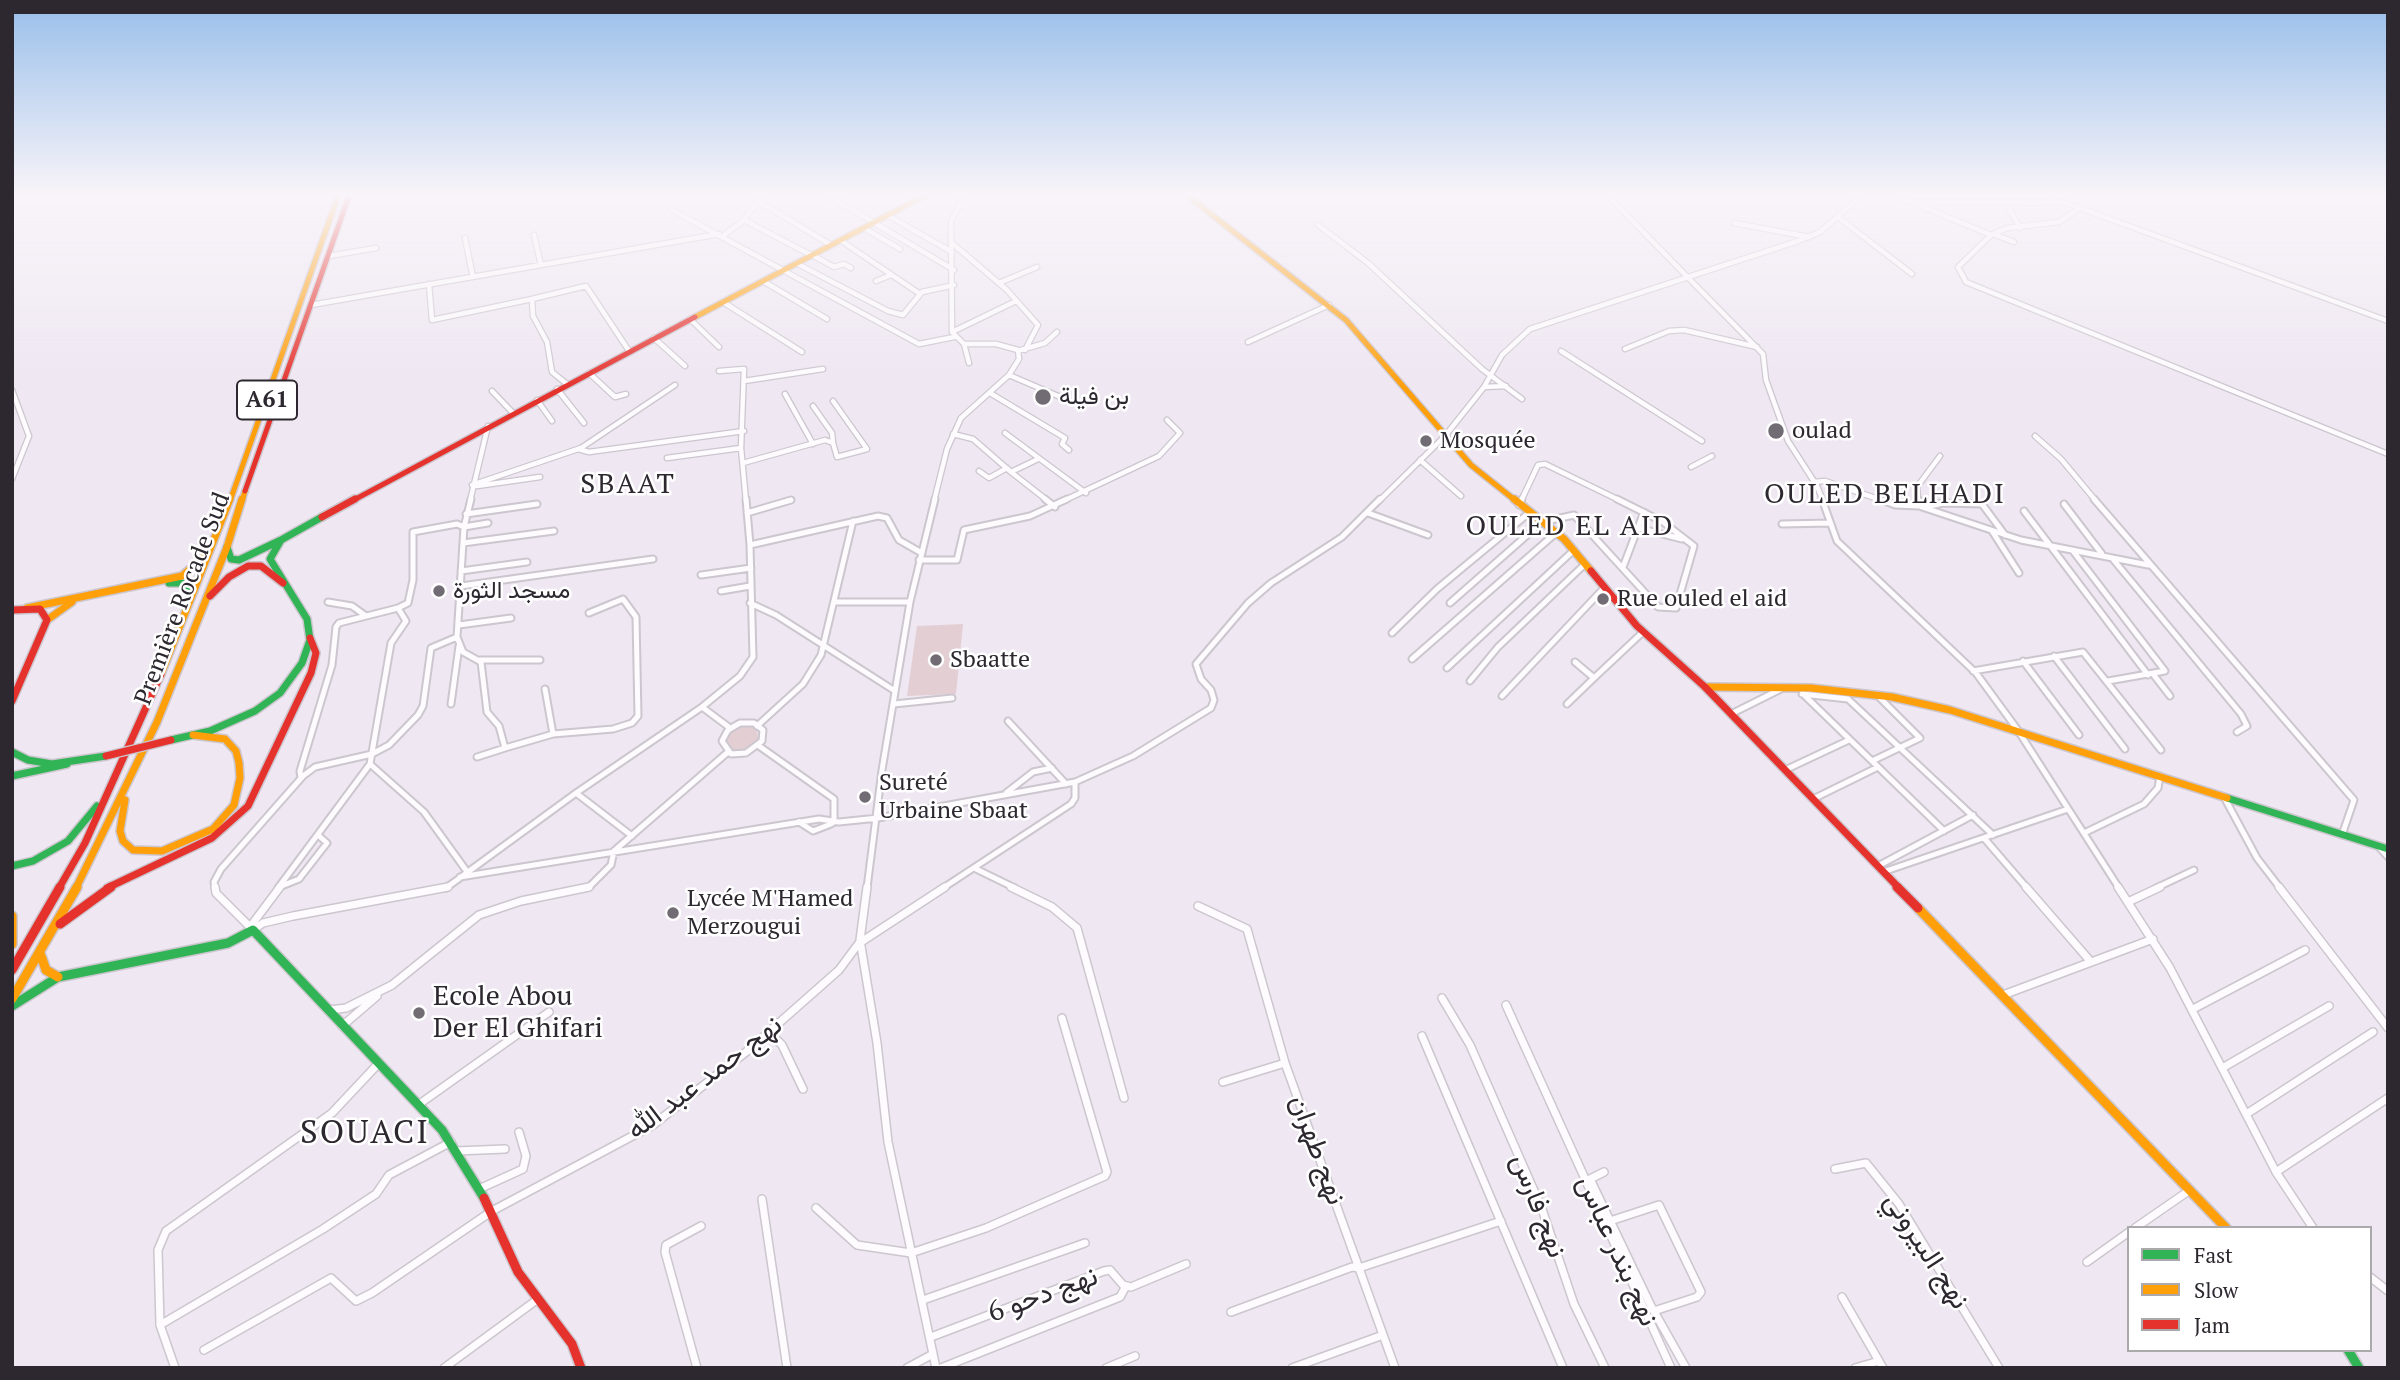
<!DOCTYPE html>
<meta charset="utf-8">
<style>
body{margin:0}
#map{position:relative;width:2400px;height:1380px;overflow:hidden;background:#efe7f2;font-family:"PT Serif",serif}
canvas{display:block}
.frame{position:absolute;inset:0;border:14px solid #2d282f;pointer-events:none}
.legend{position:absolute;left:2127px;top:1226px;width:245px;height:126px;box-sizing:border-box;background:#fff;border:2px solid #aba9ac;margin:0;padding:9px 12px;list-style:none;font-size:21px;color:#2d282f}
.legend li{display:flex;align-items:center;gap:14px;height:35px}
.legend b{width:35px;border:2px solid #aba9ac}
</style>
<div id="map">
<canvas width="2400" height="1380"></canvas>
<div class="frame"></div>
<ul class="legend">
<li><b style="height:9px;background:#30b455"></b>Fast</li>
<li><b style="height:9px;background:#ff9f0a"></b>Slow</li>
<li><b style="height:9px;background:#e5322d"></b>Jam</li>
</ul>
</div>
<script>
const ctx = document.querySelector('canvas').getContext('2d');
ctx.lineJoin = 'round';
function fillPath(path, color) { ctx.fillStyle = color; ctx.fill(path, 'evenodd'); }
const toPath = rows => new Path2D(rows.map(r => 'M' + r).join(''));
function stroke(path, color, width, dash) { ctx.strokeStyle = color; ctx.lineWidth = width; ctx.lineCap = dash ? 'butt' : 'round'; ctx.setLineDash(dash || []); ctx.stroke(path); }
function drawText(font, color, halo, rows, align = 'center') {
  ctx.font = font + ' "PT Serif",Vazirmatn,serif'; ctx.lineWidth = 5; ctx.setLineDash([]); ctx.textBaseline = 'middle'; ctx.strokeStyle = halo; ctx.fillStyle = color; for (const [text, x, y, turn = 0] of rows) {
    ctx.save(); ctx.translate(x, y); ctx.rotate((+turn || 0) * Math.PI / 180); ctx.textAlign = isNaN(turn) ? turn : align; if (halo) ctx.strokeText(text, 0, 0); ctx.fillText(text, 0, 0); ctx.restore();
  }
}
const green = toPath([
 [963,624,956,694,907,696,917,626],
 [743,725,757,729,758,740,751,748,734,750,727,745,727,737,733,729]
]);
const streetFar2 = toPath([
 [829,196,954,270],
 [1608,196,1763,354,1766,380,1788,441,1817,486,1823,501],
 [1897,196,1991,235,1958,267,1966,282,2388,454],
 [758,201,831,245],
 [1916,202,2066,203,2080,208,2059,222,2007,228,1991,235],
 [2006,203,2020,228],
 [2080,208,2388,321],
 [672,210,919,344,954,337],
 [887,215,952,252],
 [1838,217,1912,274],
 [744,220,811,255],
 [1734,223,1809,237],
 [1318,225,1368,263,1482,369,1522,399],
 [864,228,900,249],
 [1993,234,2014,242],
 [534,235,541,265],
 [723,236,744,220,762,196],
 [465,238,473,277],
 [840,240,920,294],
 [952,243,1007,290,1038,325,1025,350],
 [812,255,834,267,844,264,851,268],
 [329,256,376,248],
 [796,263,888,311,903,315,922,292,954,285],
 [763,281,827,319],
 [876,281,891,275],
 [999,283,1037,267],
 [429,284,432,320,532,299,533,316,547,342,552,372,567,384],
 [532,299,586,286,629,351],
 [723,302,802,352],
 [311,305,719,234],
 [690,319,719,347],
 [952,332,1016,301],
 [654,338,685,366],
 [1248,342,1329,305],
 [964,344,969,363],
 [1625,349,1669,331,1684,330,1757,347],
 [1021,350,1045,343,1057,332],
 [1561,351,1702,441],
 [719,371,744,369,741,448,746,501],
 [589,373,615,397,626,394],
 [1009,375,1072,402],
 [744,381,823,369],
 [1484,387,1506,386],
 [557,389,584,423],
 [12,390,29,436,12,479],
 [492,391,513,413],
 [990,393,1065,438,1062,444,1069,450],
 [785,394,813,444],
 [537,400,552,421],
 [813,406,832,433,833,443],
 [1005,433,1086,493],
 [953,434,973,439,1011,472,1038,459],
 [2035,436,2061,459,2096,501],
 [578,449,589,452,744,431],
 [667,458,741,448],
 [1420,460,1461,496],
 [743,463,825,440,833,443,837,457,867,449,833,401],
 [1691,467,1712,456],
 [979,471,989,478,1007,468],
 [1011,472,1048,501],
 [1814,482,1825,481,1884,501],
 [472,485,581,448,675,385],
 [477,486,540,477],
 [470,501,488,426],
 [787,501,791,500],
 [934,501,947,449,961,418,1009,375,1019,359,1018,350,996,344,964,344,952,332,951,221,964,196],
 [1063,501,1159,456,1180,433,1167,420],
 [1379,501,1445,436,1484,387,1502,355,1530,329,1798,241,1820,232,1861,196],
 [1521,501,1538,465,1545,464,1621,501],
 [1918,501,1917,487,1940,456]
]);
const streetFar1 = toPath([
 [746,499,750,545],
 [1045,499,1055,507],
 [1822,499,1837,541,1976,673,2017,729,2119,888],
 [1879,499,1895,505,1919,506,1918,499],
 [2094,499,2354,800,2342,835],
 [2064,504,2102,554],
 [1519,505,1522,499],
 [1919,506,2021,540,2148,565],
 [1926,507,1943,503,1982,504,2005,535],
 [2024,511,2148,675],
 [747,513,791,500],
 [1368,513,1428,535],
 [466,514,537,504],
 [1782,524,1830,523],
 [1638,528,1682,539],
 [1992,531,2019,573],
 [463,543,554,531],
 [2073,551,2165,671,2108,681],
 [2112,558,2241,714,2247,726,2237,732],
 [919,560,957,560,964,530,1030,516,1067,499],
 [1623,567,1644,512],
 [461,571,527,562],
 [701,575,751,568],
 [461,586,653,559],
 [721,591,750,586],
 [328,602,352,606,366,616],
 [835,602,910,602],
 [750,603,776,615,895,691],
 [1450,603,1542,522,1574,515,1658,607,1676,608,1694,546,1663,522,1617,499],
 [398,608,408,603,413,580,413,532,457,524,464,527,488,523],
 [459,625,511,618],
 [1392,633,1437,589,1530,512],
 [457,637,463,652,481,662,487,712,499,726,505,748,553,734,613,729,632,723,638,716,636,617,623,599,589,613],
 [2054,656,2125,749],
 [1412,659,1557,532],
 [480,660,540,660],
 [2023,661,2079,735],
 [1447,668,1574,550],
 [1973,671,2083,652,2161,750],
 [2153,674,2170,696],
 [1594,678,1643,632],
 [1470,681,1498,647,1585,564],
 [545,689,553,734],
 [1802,694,1848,699,1993,835],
 [1803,694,1944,831],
 [1502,696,1604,588],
 [451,704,459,646],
 [894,704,952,698],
 [1567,704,1594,678,1575,662],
 [702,707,730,728],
 [1731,714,1781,689],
 [1008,721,1066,784],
 [740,723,754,723,763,730,762,741,746,753,731,754,722,741,728,730,740,723],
 [757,726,803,684,821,655,853,521],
 [759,746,834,799,834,822,831,824,813,831,799,822],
 [477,757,505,748],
 [1872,761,1920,738,1877,695],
 [370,764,424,812,468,873],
 [1785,770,1849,740],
 [576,793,632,836],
 [1006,793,1033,772,1052,768],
 [2224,797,2257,858,2280,888],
 [1813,799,1878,767],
 [2084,833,2144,804,2158,788,2160,776],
 [1984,838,2027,888],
 [2379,847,2388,857],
 [1878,866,1973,815],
 [974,868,1015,888],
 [1883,872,2068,809],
 [460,877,819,819,839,822,878,818,1075,782,1133,756,1211,708,1214,700,1211,690,1201,679,1196,664,1248,603,1271,583,1342,537,1380,499],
 [279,887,299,879,327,843,318,835],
 [215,888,214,882,221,869,303,776,315,767,372,754,389,745,418,715,423,706,431,648,457,637,464,527,471,499],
 [278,888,370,764,391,643,406,621,398,608,339,623,336,627,332,665,300,771,301,778],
 [446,888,576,793,702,707,740,676,753,657,750,545,878,516,887,518,899,540,920,552],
 [583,888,589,887,611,865,614,851,728,752],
 [867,888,882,770,910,602,935,499],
 [943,888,1071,804,1075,798,1075,782],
 [2156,888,2194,870]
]);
const street = toPath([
 [215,887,216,893,253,930,263,923,293,916,448,887],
 [867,887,860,940,877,1043,888,1142,936,1368],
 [1011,887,1052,907,1077,928,1124,1098],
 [2026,887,2091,962],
 [2118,887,2170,968,2276,1172,2313,1228],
 [2279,887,2388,1028],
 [2128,902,2160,887],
 [1198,906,1247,929,1285,1063,1395,1368],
 [250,927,280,887],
 [861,942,945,887],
 [2003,995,2153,939],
 [1442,998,1470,1045,1542,1209,1574,1304,1605,1368],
 [1506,1005,1671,1368],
 [2193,1009,2305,950],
 [330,1010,346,1008,392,985,479,915,521,901,589,887],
 [342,1026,377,996],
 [769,1032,782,1045,803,1089],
 [1422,1036,1563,1368],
 [2224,1067,2329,1006],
 [1223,1082,1285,1063],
 [418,1105,549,1012],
 [2248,1113,2373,1032],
 [456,1151,505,1149],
 [1835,1169,1866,1163,1899,1204,1999,1368],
 [1604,1172,1590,1179,1651,1306,1686,1368],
 [2276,1172,2388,1098],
 [479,1189,523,1169,526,1156,519,1132],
 [762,1199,787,1368],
 [816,1208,857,1245,911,1253,986,1228,1105,1176,1107,1172,1062,1018],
 [1610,1221,1659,1205,1701,1292,1697,1297,1654,1311],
 [2135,1228,2190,1190],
 [2087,1262,2129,1232],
 [2370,1277,2388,1291],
 [1842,1297,1883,1368],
 [923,1300,1085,1243],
 [1231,1312,1352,1267,1359,1268,1501,1221],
 [160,1325,323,1229,376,1194,389,1175,451,1142],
 [931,1337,1104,1271,1110,1270,1123,1285,1131,1287,1186,1264],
 [204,1350,331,1278,356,1301,372,1293,492,1211,653,1125,746,1052,839,970,859,943],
 [175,1368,160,1325,158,1250,166,1231,332,1113,378,1064],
 [444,1368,538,1299],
 [697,1368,665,1252,666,1245,701,1226],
 [907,1368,933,1354],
 [941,1368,1120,1297,1126,1286],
 [1106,1368,1135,1356],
 [1292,1368,1383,1335],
 [1855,1368,1879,1361]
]);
const fastFar1 = toPath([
 [227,547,231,559,239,560,281,540],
 [169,583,182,583,188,587,189,601],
 [171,740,210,731,255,711,280,693,302,663,310,640,307,619,270,559,281,540,322,517],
 [12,752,28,760,52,764,106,756],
 [12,776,67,764],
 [2227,798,2388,849],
 [12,866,33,861,68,841,97,806]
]);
const fast = toPath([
 [12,1006,58,977,228,943,253,930,442,1130,484,1198],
 [2348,1350,2359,1368]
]);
const slowFar2 = toPath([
 [1188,196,1346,320,1471,465,1516,501],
 [695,317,924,196],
 [230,501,338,196],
 [242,501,245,491]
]);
const slowFar1 = toPath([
 [1514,499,1564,539,1591,571],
 [27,608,182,576,208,553],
 [47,620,72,602],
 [161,674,230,499],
 [1705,687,1811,688,1892,697,1950,710,2227,798],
 [125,800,120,831,123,841,133,850,162,851,213,829,234,805,240,778,239,763,236,751,225,739,193,735],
 [76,888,157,722,227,547,242,499]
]);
const slow = toPath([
 [1918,908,2226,1228],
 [12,916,12,944],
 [40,953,46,970,58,977],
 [12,999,77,887]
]);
const jamFar2 = toPath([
 [245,491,349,196],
 [352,501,695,317]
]);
const jamFar1 = toPath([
 [322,517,355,499],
 [1591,571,1637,626,1705,687,1899,888],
 [210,596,229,577,248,566,261,566,283,583],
 [12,610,40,609,47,620,12,701],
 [59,888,85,843,161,674],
 [107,888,212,838,248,806,311,673,316,653,310,638]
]);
const jam = toPath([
 [1897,887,1918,908],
 [60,924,111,887],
 [12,970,60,887],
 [484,1198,518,1272,572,1344,581,1368]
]);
const jamBridge = toPath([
 [106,756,171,740]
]);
const markers = [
 [1043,397,9,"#716b73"],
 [1776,431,9,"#716b73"],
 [1426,441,7,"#716b73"],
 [439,591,7,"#716b73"],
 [1603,599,7,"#716b73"],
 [936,660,7,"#716b73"],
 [865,797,7,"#716b73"],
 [673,913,7,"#716b73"],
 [419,1013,7,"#716b73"]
];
const shields = [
 [267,400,60]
];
const shieldNames = [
 ["A61",267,400]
];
const poiNames = [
 ["بن فيلة",1059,397],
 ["oulad",1792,431],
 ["Mosquée",1440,441],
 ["مسجد الثورة",453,591],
 ["Rue ouled el aid",1617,599],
 ["Sbaatte",950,660],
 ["Sureté",879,783],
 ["Urbaine Sbaat",879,811],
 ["Lycée M'Hamed",687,899],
 ["Merzougui",687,927]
];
const streetNames = [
 ["Première Rocade Sud",183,599,-69]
];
const quarterNames = [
 ["SBAAT",628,485],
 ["OULED BELHADI",1885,495],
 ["OULED EL AID",1570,527]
];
const nearPoinames = [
 ["Ecole Abou",433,997],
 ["Der El Ghifari",433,1029]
];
const nearStreetnames = [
 ["نهج حمد عبد الله",705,1078,-37],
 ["نهج طهران",1317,1150,70],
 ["نهج فارس",1538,1206,69],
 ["نهج بندر عباس",1617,1251,66],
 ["نهج البيروني",1926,1251,57],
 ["نهج دحو 6",1043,1295,-20]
];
const nearQuarternames = [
 ["SOUACI",365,1134]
];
fillPath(green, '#e3ced4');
stroke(streetFar2, '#ccc6ce', 7);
stroke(streetFar1, '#ccc6ce', 9);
stroke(street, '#ccc6ce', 10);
stroke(fastFar1, '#ccc6ce', 10);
stroke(fast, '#ccc6ce', 12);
stroke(slowFar2, '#ccc6ce', 8);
stroke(slowFar1, '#ccc6ce', 10);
stroke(slow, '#ccc6ce', 12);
stroke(jamFar2, '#ccc6ce', 8);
stroke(jamFar1, '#ccc6ce', 10);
stroke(jam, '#ccc6ce', 12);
stroke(streetFar2, '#fdfbfd', 4.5);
stroke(streetFar1, '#fdfbfd', 5);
stroke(street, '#fdfbfd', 7);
stroke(fastFar1, '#30b455', 7);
stroke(fast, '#30b455', 9);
stroke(slowFar2, '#ff9f0a', 5);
stroke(slowFar1, '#ff9f0a', 7);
stroke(slow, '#ff9f0a', 9);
stroke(jamFar2, '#e5322d', 5);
stroke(jamFar1, '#e5322d', 7);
stroke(jam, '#e5322d', 9);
stroke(jamBridge, '#ccc6ce', 10, []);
stroke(jamBridge, '#e5322d', 7);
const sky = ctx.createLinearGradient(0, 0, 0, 389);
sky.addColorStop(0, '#99bfea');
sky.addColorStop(0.5, '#f8f4f9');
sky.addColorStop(1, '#f8f4f900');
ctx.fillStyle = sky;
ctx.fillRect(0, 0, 2400, 389);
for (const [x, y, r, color] of markers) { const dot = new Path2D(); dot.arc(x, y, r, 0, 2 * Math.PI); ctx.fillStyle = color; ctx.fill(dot); stroke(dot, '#fff', 2.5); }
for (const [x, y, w] of shields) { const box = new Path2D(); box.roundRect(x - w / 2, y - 19.5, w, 39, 5); ctx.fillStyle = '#fff'; ctx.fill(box); stroke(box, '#2d282f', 2); }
drawText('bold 23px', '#2d282f', null, shieldNames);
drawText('24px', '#2d282f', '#fff', poiNames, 'left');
drawText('24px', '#2d282f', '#fff', streetNames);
ctx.letterSpacing = '2px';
drawText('28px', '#2d282f', '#fff', quarterNames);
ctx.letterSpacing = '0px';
drawText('28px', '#2d282f', '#fff', nearPoinames, 'left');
drawText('28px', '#2d282f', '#fff', nearStreetnames);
ctx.letterSpacing = '2px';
drawText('33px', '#2d282f', '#fff', nearQuarternames);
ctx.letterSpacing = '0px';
</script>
